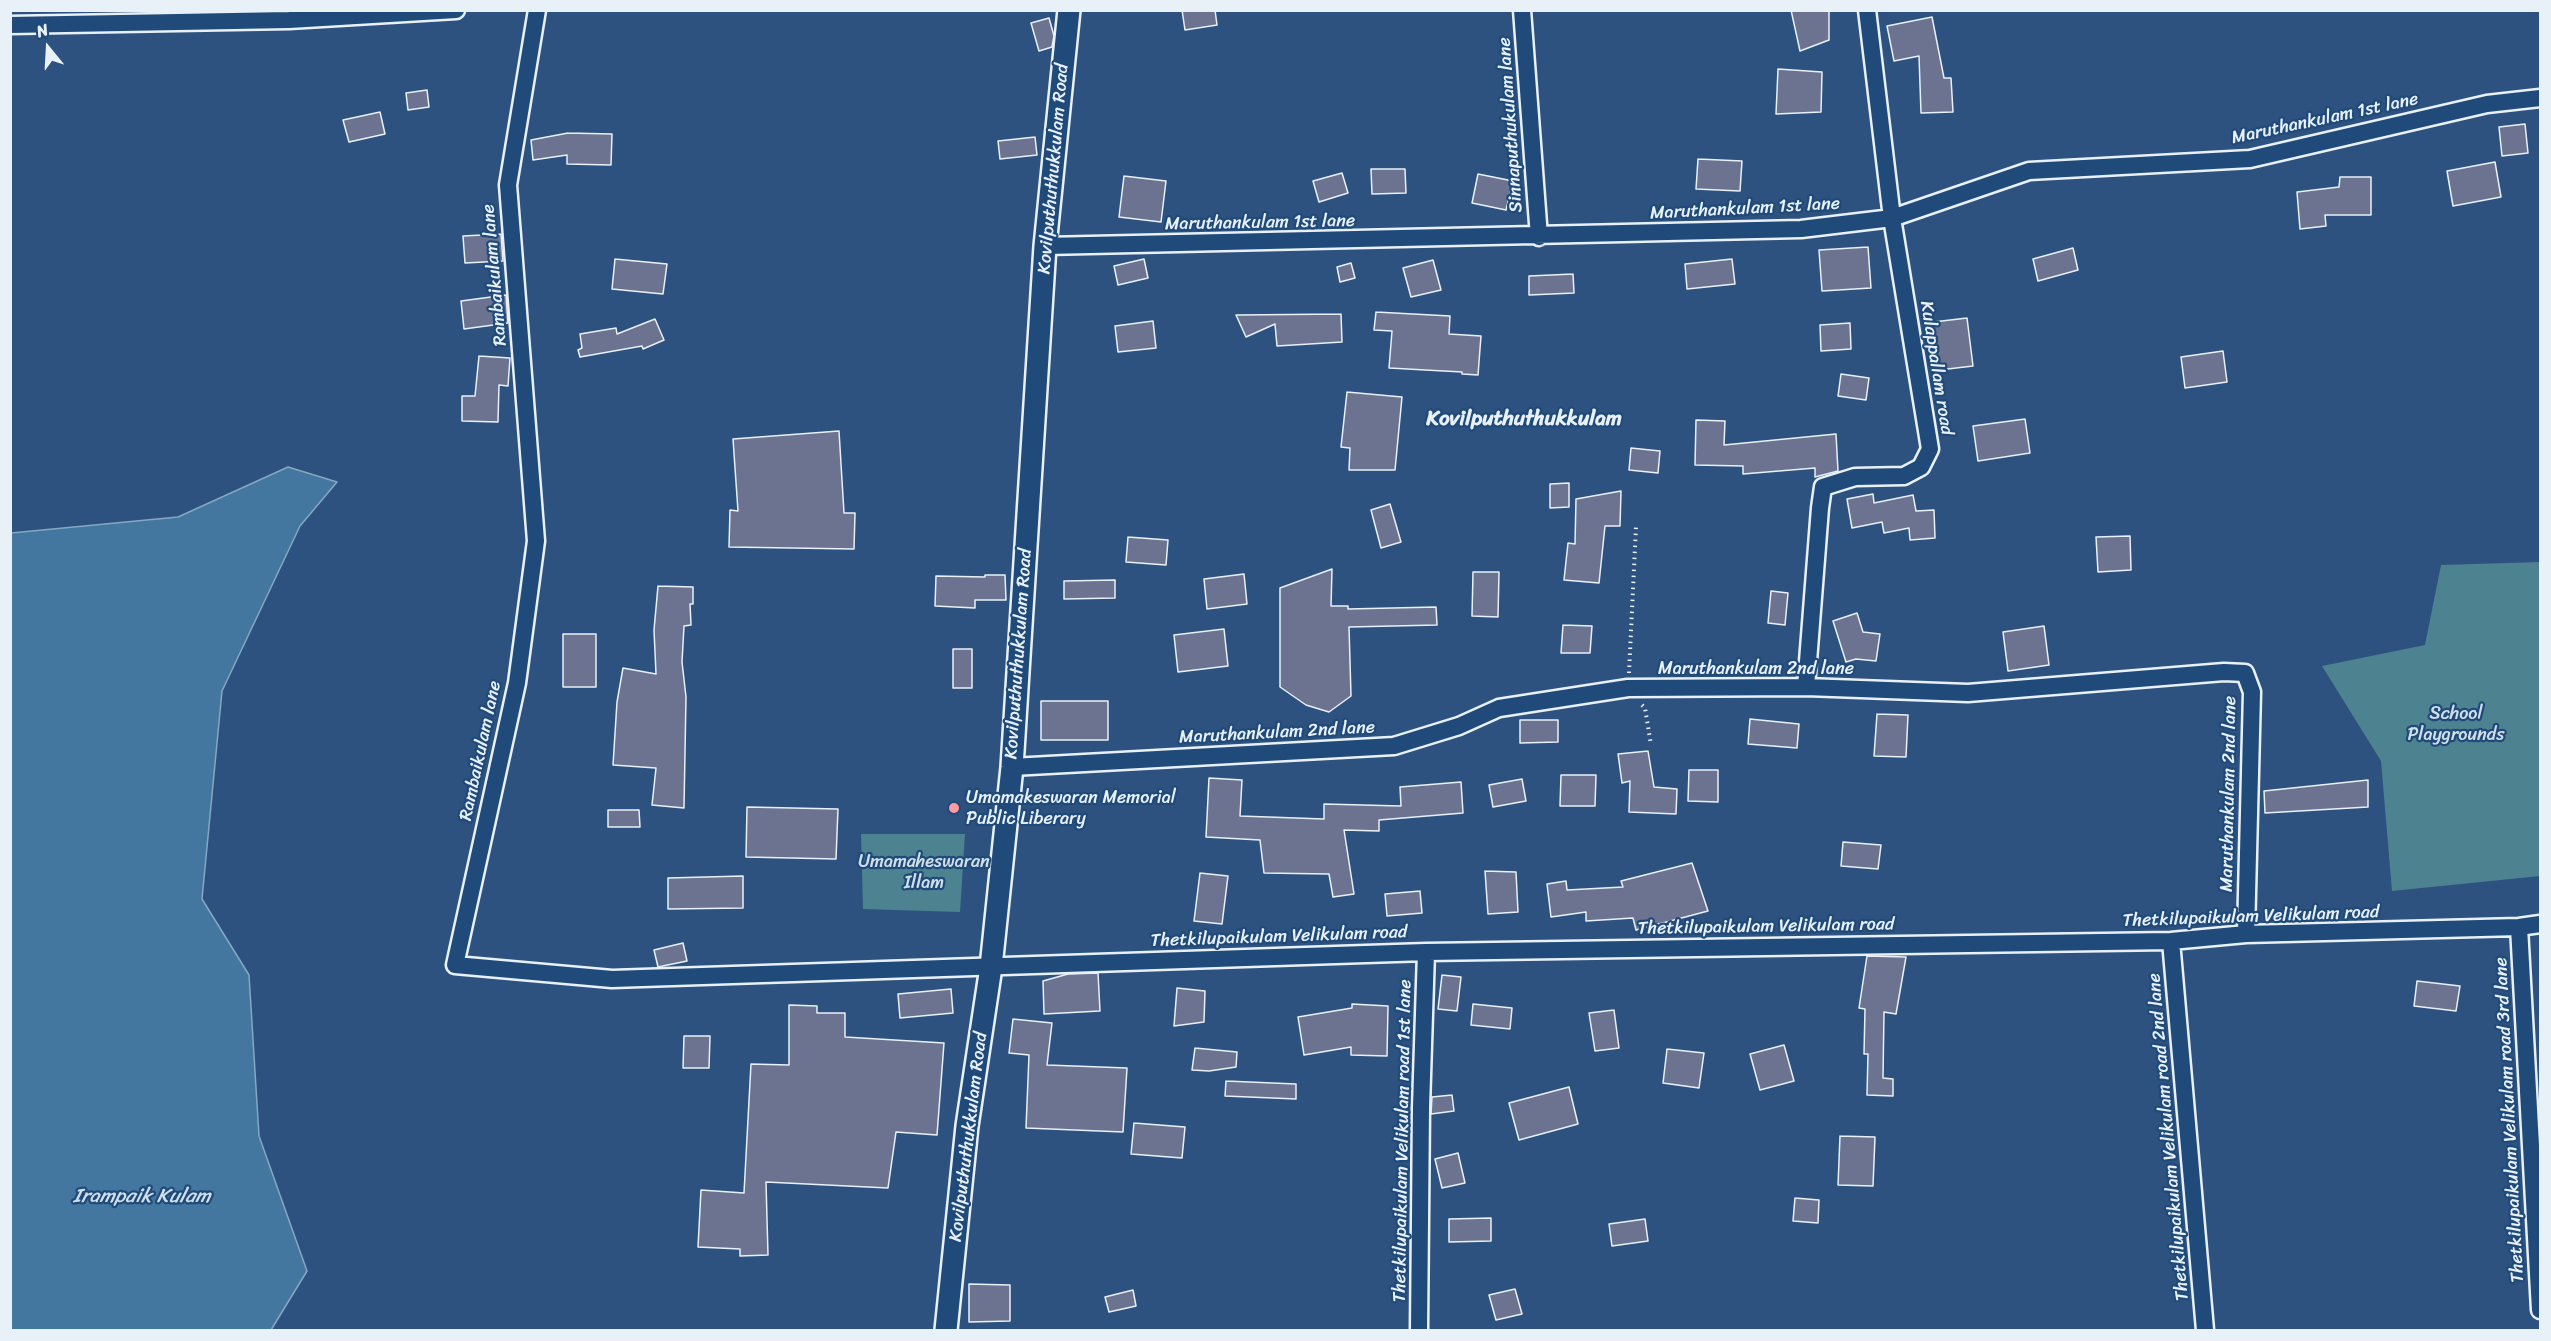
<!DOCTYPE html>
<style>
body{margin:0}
#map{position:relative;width:2551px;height:1341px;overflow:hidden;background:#2e527f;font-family:Sriracha,sans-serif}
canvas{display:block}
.frame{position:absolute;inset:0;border:12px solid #e8f1f8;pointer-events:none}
.north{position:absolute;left:18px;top:18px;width:60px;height:60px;-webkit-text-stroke:4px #1f4a7a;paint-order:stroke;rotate:342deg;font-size:16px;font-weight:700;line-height:24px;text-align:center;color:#e8f1f8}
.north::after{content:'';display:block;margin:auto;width:21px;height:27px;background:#e8f1f8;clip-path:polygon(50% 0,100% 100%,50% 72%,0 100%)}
</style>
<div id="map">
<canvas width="2551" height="1341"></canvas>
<div class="frame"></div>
<div class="north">N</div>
</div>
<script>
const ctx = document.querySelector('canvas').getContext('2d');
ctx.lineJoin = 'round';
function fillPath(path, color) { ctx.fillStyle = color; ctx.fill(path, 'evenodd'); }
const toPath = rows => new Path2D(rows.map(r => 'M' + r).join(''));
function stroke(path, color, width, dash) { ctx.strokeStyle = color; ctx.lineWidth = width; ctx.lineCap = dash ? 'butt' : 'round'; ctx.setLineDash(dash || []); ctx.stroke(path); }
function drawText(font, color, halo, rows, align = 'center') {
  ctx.font = font + ' Sriracha,sans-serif'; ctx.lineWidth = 4.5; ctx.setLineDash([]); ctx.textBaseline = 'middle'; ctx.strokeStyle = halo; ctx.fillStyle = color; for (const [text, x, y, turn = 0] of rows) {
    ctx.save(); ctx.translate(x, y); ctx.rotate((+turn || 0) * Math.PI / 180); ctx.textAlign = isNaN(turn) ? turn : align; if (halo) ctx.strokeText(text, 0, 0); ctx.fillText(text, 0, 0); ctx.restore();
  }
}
const green = toPath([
 [2540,562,2540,876,2392,891,2381,761,2322,666,2425,645,2441,565],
 [861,834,965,834,960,912,863,909]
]);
const water = toPath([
 [288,467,337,482,300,526,222,691,202,899,249,975,259,1136,307,1271,271,1330,11,1330,11,533,178,517,288,467]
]);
const building = toPath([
 [1182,10,1215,10,1217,25,1185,30,1182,10],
 [1791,10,1829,10,1829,40,1800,51,1791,10],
 [1932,17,1944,78,1951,78,1953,112,1921,113,1919,56,1894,61,1887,26,1932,17],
 [1049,18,1054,36,1052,47,1039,51,1031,23,1049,18],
 [1778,69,1822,72,1821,112,1776,114,1778,69],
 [427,90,429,107,408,110,406,93,427,90],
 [380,112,385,134,349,142,343,120,380,112],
 [2525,124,2528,153,2502,156,2499,127,2525,124],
 [568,133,612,134,611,165,567,164,567,155,533,160,531,140,568,133],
 [1035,137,1037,155,1000,159,998,141,1035,137],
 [1698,159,1742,161,1740,191,1696,189,1698,159],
 [2495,162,2501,197,2453,206,2447,171,2495,162],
 [1371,169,1405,169,1406,193,1372,194,1371,169],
 [1342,173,1348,193,1319,202,1313,181,1342,173],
 [1478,174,1513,181,1506,210,1472,203,1478,174],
 [1124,176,1166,181,1161,222,1119,217,1124,176],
 [2340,177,2371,177,2371,215,2325,215,2326,226,2300,229,2297,192,2339,187,2340,177],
 [501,234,503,261,465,263,463,236,501,234],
 [1868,247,1871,288,1822,291,1819,250,1868,247],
 [2073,248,2078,270,2038,281,2033,259,2073,248],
 [615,259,667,264,663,294,612,289,615,259],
 [1144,259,1148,278,1118,285,1114,266,1144,259],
 [1732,259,1735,284,1687,289,1685,264,1732,259],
 [1433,260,1441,290,1411,297,1403,268,1433,260],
 [1351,263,1355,278,1340,282,1337,267,1351,263],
 [1573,274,1574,293,1529,295,1529,276,1573,274],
 [506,295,508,323,464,329,461,301,506,295],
 [1376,312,1450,316,1449,334,1481,336,1478,375,1462,374,1462,372,1389,368,1392,331,1374,330,1376,312],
 [1341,314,1342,342,1277,346,1275,324,1246,337,1236,315,1341,314],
 [1967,318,1973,366,1931,371,1925,323,1967,318],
 [655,319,664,340,643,349,642,346,580,357,578,350,582,348,580,334,616,328,617,334,655,319],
 [1153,321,1156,348,1118,352,1115,326,1153,321],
 [1850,323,1851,349,1821,351,1820,325,1850,323],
 [2223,351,2227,382,2185,388,2181,357,2223,351],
 [479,356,510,358,508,386,499,385,498,422,462,421,462,396,475,396,479,356],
 [1841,374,1869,378,1866,400,1838,396,1841,374],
 [1347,392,1402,397,1395,470,1349,470,1350,448,1341,447,1347,392],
 [2025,419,2030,453,1978,461,1973,426,2025,419],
 [1696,420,1725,421,1724,445,1836,434,1838,471,1815,477,1815,468,1743,474,1743,466,1695,465,1696,420],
 [839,431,844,513,855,513,854,549,729,547,730,510,738,511,733,439,839,431],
 [1631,448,1660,451,1658,473,1629,470,1631,448],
 [1569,483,1569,507,1550,508,1550,484,1569,483],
 [1621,491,1620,526,1605,526,1599,583,1564,580,1568,543,1575,544,1576,499,1621,491],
 [1873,494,1874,503,1913,495,1916,511,1934,510,1935,538,1910,540,1909,528,1884,533,1882,522,1852,528,1847,499,1873,494],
 [1390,504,1401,542,1381,548,1371,510,1390,504],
 [2130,536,2131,570,2098,572,2096,537,2130,536],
 [1128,537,1168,540,1166,565,1126,562,1128,537],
 [1332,569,1331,606,1348,606,1348,609,1436,607,1437,625,1349,627,1351,696,1329,712,1306,705,1280,687,1280,588,1332,569],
 [1473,572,1499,572,1498,617,1472,616,1473,572],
 [1244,574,1247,604,1207,609,1204,579,1244,574],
 [985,575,1005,575,1006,600,975,600,975,608,935,606,936,576,985,577,985,575],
 [1115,580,1115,598,1064,599,1064,581,1115,580],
 [658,586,693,587,693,604,690,604,691,625,684,626,682,662,686,697,684,808,652,805,656,768,613,765,617,702,623,668,656,674,654,630,658,586],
 [1771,591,1788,593,1785,625,1768,623,1771,591],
 [1857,613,1863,632,1880,634,1876,661,1856,659,1846,662,1833,621,1857,613],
 [1563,625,1592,626,1590,653,1561,653,1563,625],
 [2044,626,2049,665,2008,671,2003,632,2044,626],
 [1224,629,1228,666,1178,672,1174,635,1224,629],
 [563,634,596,634,596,687,563,687,563,634],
 [953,649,972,649,972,688,953,688,953,649],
 [1041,701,1108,701,1108,740,1041,740,1041,701],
 [1877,714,1908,715,1906,757,1874,756,1877,714],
 [1750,719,1799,724,1797,748,1748,744,1750,719],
 [1520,720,1558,720,1558,742,1520,743,1520,720],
 [1648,751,1654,787,1677,789,1676,814,1629,812,1630,781,1622,783,1618,754,1648,751],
 [1689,770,1718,770,1718,802,1688,801,1689,770],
 [1561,775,1596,775,1595,806,1560,806,1561,775],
 [1209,778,1242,780,1240,816,1324,819,1324,804,1401,806,1400,787,1461,782,1463,813,1379,820,1379,831,1344,830,1354,894,1333,897,1329,874,1264,873,1260,840,1206,837,1209,778],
 [1522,779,1526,801,1493,807,1489,785,1522,779],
 [2368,780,2368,807,2265,813,2264,791,2368,780],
 [747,807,838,809,836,859,746,857,747,807],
 [608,810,639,810,640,827,608,827,608,810],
 [1843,842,1881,845,1878,869,1841,866,1843,842],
 [1692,863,1708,911,1636,930,1633,918,1586,921,1586,912,1551,917,1547,884,1566,881,1567,890,1623,887,1621,881,1692,863],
 [1485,871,1516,872,1518,912,1488,914,1485,871],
 [1200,873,1228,876,1222,924,1194,921,1200,873],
 [743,876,743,908,668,909,668,878,743,876],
 [1420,891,1422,913,1387,916,1385,894,1420,891],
 [683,943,687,961,658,967,654,950,683,943],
 [1867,956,1906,957,1896,1014,1884,1012,1883,1078,1893,1079,1893,1096,1867,1095,1868,1054,1864,1054,1865,1009,1859,1008,1867,956],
 [1098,973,1100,1011,1044,1014,1043,981,1068,974,1098,973],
 [1442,975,1461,977,1457,1011,1438,1009,1442,975],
 [2417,981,2460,986,2456,1011,2414,1006,2417,981],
 [1177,988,1205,991,1204,1022,1174,1026,1177,988],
 [951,989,953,1013,900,1018,898,994,951,989],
 [1352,1004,1388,1006,1387,1056,1351,1055,1351,1047,1304,1055,1298,1017,1352,1008,1352,1004],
 [1473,1004,1512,1008,1510,1029,1471,1025,1473,1004],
 [789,1005,817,1006,817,1013,845,1013,845,1037,944,1043,937,1135,896,1132,888,1188,766,1182,768,1255,740,1256,740,1249,698,1247,701,1190,744,1193,751,1064,789,1065,789,1005],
 [1614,1010,1619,1048,1595,1051,1589,1013,1614,1010],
 [1013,1019,1052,1023,1047,1065,1127,1068,1123,1132,1026,1128,1029,1055,1009,1053,1013,1019],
 [684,1036,710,1036,709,1068,683,1068,684,1036],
 [1784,1045,1794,1081,1760,1090,1750,1054,1784,1045],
 [1195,1048,1237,1052,1236,1067,1209,1071,1192,1070,1195,1048],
 [1667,1049,1704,1053,1699,1088,1663,1083,1667,1049],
 [1226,1081,1296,1084,1296,1099,1225,1096,1226,1081],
 [1569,1087,1578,1124,1519,1140,1509,1103,1569,1087],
 [1452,1095,1454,1111,1431,1114,1432,1097,1452,1095],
 [1134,1123,1185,1127,1182,1158,1131,1154,1134,1123],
 [1840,1136,1875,1137,1873,1186,1838,1185,1840,1136],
 [1458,1153,1465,1183,1442,1188,1435,1159,1458,1153],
 [1795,1198,1819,1200,1818,1223,1793,1221,1795,1198],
 [1491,1218,1491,1241,1449,1242,1449,1219,1491,1218],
 [1645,1219,1648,1241,1612,1246,1609,1224,1645,1219],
 [969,1284,1010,1285,1010,1321,969,1322,969,1284],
 [1515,1289,1522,1314,1496,1320,1489,1295,1515,1289],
 [1133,1290,1136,1306,1109,1312,1105,1297,1133,1290]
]);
const path = toPath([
 [1629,673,1636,527],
 [1642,705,1645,708,1651,745]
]);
const minor = toPath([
 [537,10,508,185,536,541,517,683,455,965,612,979,1426,952,2171,941,2246,934,2519,927,2540,924],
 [1522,10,1539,237],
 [10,25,289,20,456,10],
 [1045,246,1801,229,1892,218,2029,171,2250,159,2487,104,2540,98],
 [1806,687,1820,508,1823,487,1855,477,1904,476,1921,467,1930,449,1892,218,1867,10],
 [1012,767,1394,746,1459,726,1499,708,1628,688,1806,687,1968,693,2224,672,2245,673,2252,692,2246,934],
 [2519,927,2540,1310],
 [2171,941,2205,1330],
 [1419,1330,1421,1107,1426,952]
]);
const tertiary = toPath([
 [946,1330,967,1126,991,967,1012,767,1045,246,1069,10]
]);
const markers = [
 [954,808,6,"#ff9aa2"]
];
const streetNames = [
 ["Maruthankulam 1st lane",2325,119,-12],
 ["Sinnaputhukulam lane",1511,125,-94],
 ["Kovilputhuthukkulam Road",1054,169,-85],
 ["Maruthankulam 1st lane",1745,209,-3],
 ["Maruthankulam 1st lane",1260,223,-1],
 ["Rambaikulam lane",495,275,-95],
 ["Kulappallam road",1936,368,81],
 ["Kovilputhuthukkulam Road",1019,654,-86],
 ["Maruthankulam 2nd lane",1756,669],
 ["Maruthankulam 2nd lane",1277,733,-3],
 ["Rambaikulam lane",481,751,-78],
 ["Maruthankulam 2nd lane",2229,794,-89],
 ["Thetkilupaikulam Velikulam road",2251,917,-2],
 ["Thetkilupaikulam Velikulam road",1766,927,-1],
 ["Thetkilupaikulam Velikulam road",1279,937,-2],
 ["Thetkilupaikulam Velikulam road 3rd lane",2510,1120,-93],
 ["Kovilputhuthukkulam Road",969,1137,-83],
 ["Thetkilupaikulam Velikulam road 2nd lane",2169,1137,-95],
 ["Thetkilupaikulam Velikulam road 1st lane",1403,1141,-89]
];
const parkNames = [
 ["School",2456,714],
 ["Playgrounds",2456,735],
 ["Umamaheswaran",924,862],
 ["Illam",924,883]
];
const poiNames = [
 ["Umamakeswaran Memorial",966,798],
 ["Public Liberary",966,819]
];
const waterNames = [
 ["Irampaik Kulam",142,1197]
];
const quarterNames = [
 ["Kovilputhuthukkulam",1524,420]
];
fillPath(green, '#4d8290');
fillPath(water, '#4377a0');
stroke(water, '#85a8c3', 1.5);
fillPath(building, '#6c7391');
stroke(building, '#e8f1f8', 1.5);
stroke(minor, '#e8f1f8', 21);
stroke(tertiary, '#e8f1f8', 26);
stroke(path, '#e8f1f8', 4, [1.5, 4.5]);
stroke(minor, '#1f4a7a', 16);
stroke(tertiary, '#1f4a7a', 21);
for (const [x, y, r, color] of markers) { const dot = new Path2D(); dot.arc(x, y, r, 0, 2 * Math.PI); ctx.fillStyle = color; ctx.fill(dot); stroke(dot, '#1f4a7a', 2); }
drawText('18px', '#e8f1f8', '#1f4a7a', streetNames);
drawText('18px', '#d1e0e8', '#1f4a7a', parkNames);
drawText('18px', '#e8f1f8', '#1f4a7a', poiNames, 'left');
drawText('italic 20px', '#cfdfeb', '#1f4a7a', waterNames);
drawText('bold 21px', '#e8f1f8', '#1f4a7a', quarterNames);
</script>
